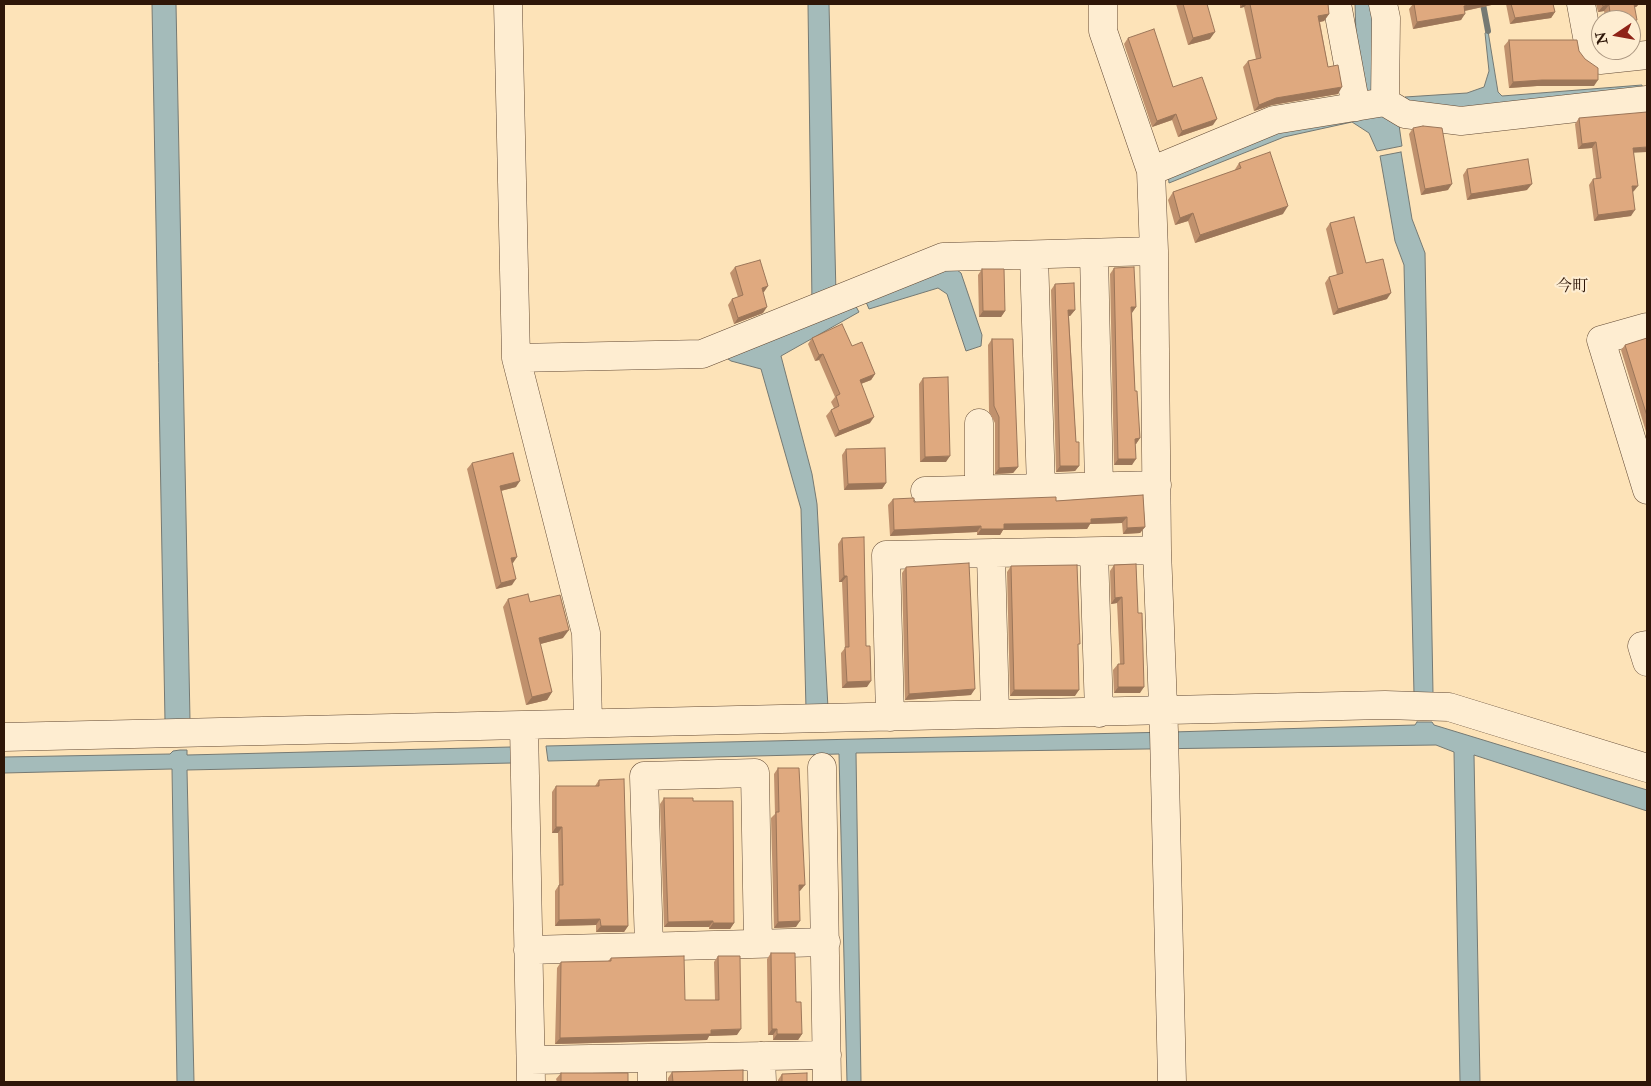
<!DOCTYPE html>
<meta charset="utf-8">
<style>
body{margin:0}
#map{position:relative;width:1651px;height:1086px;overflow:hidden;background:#fde3b8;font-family:"IM FELL Double Pica",serif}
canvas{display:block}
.frame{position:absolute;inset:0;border:5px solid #2e1608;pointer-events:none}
.north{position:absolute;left:1591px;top:10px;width:50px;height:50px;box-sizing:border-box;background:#feedd1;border:1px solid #ab9781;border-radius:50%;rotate:258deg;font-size:14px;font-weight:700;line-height:20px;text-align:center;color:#2e1608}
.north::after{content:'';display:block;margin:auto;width:18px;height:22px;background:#8f2418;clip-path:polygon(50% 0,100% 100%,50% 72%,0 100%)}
</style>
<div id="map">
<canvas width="1651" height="1086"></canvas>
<div class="frame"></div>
<div class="north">N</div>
</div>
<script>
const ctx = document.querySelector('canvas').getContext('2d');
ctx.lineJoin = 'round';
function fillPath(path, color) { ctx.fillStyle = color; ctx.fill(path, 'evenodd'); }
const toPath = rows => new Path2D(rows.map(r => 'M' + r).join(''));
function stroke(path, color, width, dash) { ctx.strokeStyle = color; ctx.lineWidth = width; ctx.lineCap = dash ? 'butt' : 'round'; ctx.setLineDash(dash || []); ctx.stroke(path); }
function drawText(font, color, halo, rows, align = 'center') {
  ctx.font = font + ' "IM FELL Double Pica","Noto Serif JP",serif'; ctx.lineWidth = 4.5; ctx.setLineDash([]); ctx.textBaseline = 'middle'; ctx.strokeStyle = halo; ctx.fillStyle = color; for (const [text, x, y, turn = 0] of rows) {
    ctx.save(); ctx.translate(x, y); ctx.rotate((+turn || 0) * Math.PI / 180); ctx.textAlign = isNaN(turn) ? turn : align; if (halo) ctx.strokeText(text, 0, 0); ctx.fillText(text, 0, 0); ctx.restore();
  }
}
const water = toPath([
 [152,4,176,4,190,720,165,721,152,4],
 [808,4,829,4,836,294,853,301,859,312,781,356,812,474,817,504,828,708,806,709,801,509,761,369,731,361,722,355,812,304,808,4],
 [1355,4,1375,4,1377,91,1363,94,1356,35,1355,4],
 [1488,31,1498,92,1502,96,1642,85,1643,94,1472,110,1405,101,1405,97,1467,93,1484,87,1489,71,1485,33,1488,31],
 [1379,114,1399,125,1402,146,1377,151,1369,133,1352,122,1284,137,1169,183,1168,173,1283,128,1379,114],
 [1401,152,1412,219,1425,253,1433,693,1414,694,1404,265,1395,241,1380,156,1401,152],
 [949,264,961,273,982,335,981,346,966,351,947,294,938,288,869,309,864,297,949,264],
 [1417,722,1432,722,1434,725,1647,790,1647,811,1474,755,1480,1082,1460,1082,1454,752,1436,745,856,753,861,1082,847,1082,839,754,548,761,546,746,1172,732,1415,725,1417,722],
 [511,747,512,763,187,770,194,1082,177,1082,172,769,4,773,4,757,170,754,173,751,180,750,187,750,187,755,511,747]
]);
const stream = toPath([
 [1483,4,1488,31]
]);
const minor = toPath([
 [508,4,516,358,586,633,588,723],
 [1337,4,1356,107],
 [1383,4,1386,18,1385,102],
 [1581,4,1590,53,1600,60,1647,55],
 [1151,171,1274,120,1385,102,1405,114,1461,121,1647,100],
 [1154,251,1157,550,1164,732,1172,1082],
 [1094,253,1099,487],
 [1034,255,1041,489],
 [1647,327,1601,340,1647,490],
 [516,358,702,354,943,257,1154,251,1151,171,1103,31,1103,4],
 [979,423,979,490],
 [925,491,1157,485],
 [1094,552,1099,713],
 [991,554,995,714],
 [1647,645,1642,646,1647,662],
 [890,717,886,555,1157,550],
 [524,726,531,1082],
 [4,737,1385,705,1449,707,1647,768],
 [822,767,827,1082],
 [649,947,644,776,755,773,758,944],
 [528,950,826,942],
 [761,1056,762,1082],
 [652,1058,652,1082],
 [531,1060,827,1055]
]);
const wall = toPath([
 [1176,4,1207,4,1210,39,1188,45],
 [1240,4,1328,4,1329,14,1324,21,1320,22,1328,67,1338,94,1272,105,1254,111,1243,67,1248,61,1256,59,1244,7,1240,8],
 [1413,4,1496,4,1465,11,1461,20,1413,29,1409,9],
 [1506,4,1553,4,1555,12,1551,18,1510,24],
 [1596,4,1639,4,1636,7,1635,7,1632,26,1631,20,1606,20,1604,11,1598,12],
 [1128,38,1173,87,1213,125,1178,137,1172,120,1152,127,1124,44],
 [1509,40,1579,51,1594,86,1537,86,1509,88,1504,46],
 [1579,118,1634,153,1634,191,1633,192,1631,216,1594,221,1589,185,1593,179,1596,179,1592,148,1578,149,1575,124],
 [1413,128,1448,190,1421,195,1409,134],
 [1239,163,1283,214,1195,243,1188,221,1175,225,1168,200,1173,192,1234,171],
 [1467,169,1527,190,1467,200,1463,175],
 [1330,223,1366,263,1387,299,1333,315,1325,283,1329,277,1337,275,1326,229],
 [735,267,764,292,763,292,763,313,734,324,728,305,732,299,738,297,730,273],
 [1114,268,1136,307,1132,312,1135,391,1140,438,1136,444,1135,444,1132,465,1114,465,1110,274],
 [982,269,1005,311,1001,317,979,317,978,275],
 [1055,284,1075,310,1070,316,1069,316,1076,442,1079,466,1075,471,1056,472,1051,290],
 [812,338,852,346,875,374,871,380,861,384,870,423,835,437,826,416,831,410,834,408,831,402,835,397,819,360,815,361,808,344],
 [1647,338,1647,435,1621,350,1625,345],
 [992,339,1018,467,1013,473,995,474,995,423,989,412,988,345],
 [923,378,946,462,920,462,919,384],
 [846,449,886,483,882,489,844,490,842,455],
 [472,463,516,487,501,491,513,563,512,563,512,585,496,589,467,469],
 [1143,495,1145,527,1140,533,1123,534,1122,523,1090,524,1087,529,1003,530,1000,535,977,535,977,532,890,536,888,505,893,499,914,502,1056,501],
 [842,538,867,687,842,688,841,653,845,648,842,582,839,582,838,544],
 [1136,564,1140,693,1114,693,1113,670,1118,664,1120,664,1117,603,1111,604,1110,571,1114,565],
 [1011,566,1075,696,1010,696,1007,572],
 [906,567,971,695,905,700,902,573],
 [508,599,530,602,563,638,540,644,552,692,547,700,526,705,503,607],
 [778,768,800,891,799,891,796,927,774,928,771,818,775,814,774,774],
 [599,780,628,926,624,932,596,932,596,925,555,926,555,891,559,885,558,833,552,833,552,792,556,786,595,786],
 [664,798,693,801,734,923,730,929,709,929,709,927,664,927,660,804],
 [771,953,796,1002,802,1034,798,1040,773,1040,773,1035,768,1035,767,959],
 [718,956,737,1035,709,1036,707,1040,555,1044,557,968,561,962,608,961,611,958,685,1000,715,1000,714,962],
 [672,1072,743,1082,668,1082,668,1078],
 [561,1073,628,1082,557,1082,556,1079],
 [782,1074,807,1082,778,1082,778,1080]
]);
const shadedWall = toPath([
 [1243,4,1247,4,1244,7,1240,8],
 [1474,4,1496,4,1459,12,1464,6],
 [1632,4,1639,4,1636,7,1630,8],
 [1609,5,1604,11,1598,12,1603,6],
 [1555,12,1551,18,1510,24,1515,18],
 [1329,14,1324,21,1314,23,1318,16],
 [1465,14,1461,20,1413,29,1417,22],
 [1637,20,1632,26,1631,27,1631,21],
 [1215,32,1210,39,1188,45,1193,38],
 [1542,80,1598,80,1594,86,1537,86,1509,88,1513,82],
 [1342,87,1338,94,1272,105,1254,111,1259,105,1276,98],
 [1176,114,1172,120,1152,127,1157,121],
 [1217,119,1213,125,1178,137,1182,131],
 [1596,142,1592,148,1578,149,1582,144],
 [1647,147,1647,152,1629,153,1633,148],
 [1452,184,1448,190,1421,195,1425,189],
 [1532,184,1527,190,1467,200,1471,194],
 [1632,186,1638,186,1634,191,1628,192],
 [1288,206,1283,214,1195,243,1200,235],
 [1635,210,1631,216,1594,221,1598,215],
 [1193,213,1188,221,1175,225,1180,218],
 [768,286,764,292,758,294,762,288],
 [1391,293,1387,299,1333,315,1338,309],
 [767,307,763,313,734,324,738,318],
 [1131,307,1136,307,1132,313],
 [1068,310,1075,310,1070,316,1064,316],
 [983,311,1005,311,1001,317,979,317],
 [823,354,819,360,815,361,819,355],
 [875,374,871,380,855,386,860,380],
 [874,417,870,423,835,437,839,431],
 [1140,438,1136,444,1131,445,1135,439],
 [950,456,946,462,920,462,925,457],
 [1118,459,1136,459,1132,465,1114,465],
 [1060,466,1079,466,1075,471,1056,472],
 [1018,467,1013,473,995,474,999,468],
 [520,481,516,487,496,492,500,486],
 [886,483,882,489,844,490,848,484],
 [1127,517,1122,523,1090,524,1087,529,1003,530,1000,535,977,535,981,529,1004,524,1091,519],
 [981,526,977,532,890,536,894,530],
 [1145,527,1140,533,1123,534,1127,528],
 [517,557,513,563,507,564,511,558],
 [844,576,847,576,842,582,839,582],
 [516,579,512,585,496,589,501,583],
 [1122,597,1117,603,1111,604,1115,598],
 [569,630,563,638,533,646,539,638],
 [871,681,867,687,842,688,847,682],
 [1118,687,1144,687,1140,693,1114,693],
 [975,689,971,695,905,700,909,694],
 [1014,690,1079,690,1075,696,1010,696],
 [552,692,547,700,526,705,532,697],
 [556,827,562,827,558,833,552,833],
 [799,885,805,885,800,891,795,891],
 [600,919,596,925,555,926,559,920],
 [713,921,709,927,664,927,668,922],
 [800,921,796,927,774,928,778,922],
 [713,923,734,923,730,929,709,929],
 [601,926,628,926,624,932,596,932],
 [741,1029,737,1035,709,1036,707,1040,555,1044,560,1038],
 [772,1029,777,1029,773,1035,768,1035],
 [777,1034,802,1034,798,1040,773,1040]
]);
const building = toPath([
 [1183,4,1207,4,1215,32,1193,38,1183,4],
 [1250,4,1328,4,1329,14,1318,16,1328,67,1338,65,1342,87,1276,98,1259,105,1248,61,1261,58,1250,4],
 [1414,4,1474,4,1464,6,1465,14,1417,22,1414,4],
 [1511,4,1553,4,1555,12,1515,18,1511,4],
 [1602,4,1634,4,1637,20,1631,21,1631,20,1611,20,1609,5,1603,6,1602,4],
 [1631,22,1633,35,1631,35,1631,22],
 [1154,29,1173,87,1202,77,1217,119,1182,131,1176,114,1157,121,1128,38,1154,29],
 [1509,40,1577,40,1579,51,1585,59,1598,68,1598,80,1542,80,1513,82,1509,40],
 [1647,112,1647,147,1633,148,1638,186,1632,186,1635,210,1598,215,1593,179,1601,178,1596,142,1582,144,1579,118,1647,112],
 [1423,126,1442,128,1452,184,1425,189,1413,128,1423,126],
 [1270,152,1288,206,1200,235,1193,213,1180,218,1173,192,1241,168,1239,163,1270,152],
 [1528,159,1532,184,1471,194,1467,169,1528,159],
 [1354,217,1366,263,1383,259,1391,293,1338,309,1329,277,1343,273,1330,223,1354,217],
 [760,260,768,286,762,288,767,307,738,318,732,299,743,295,735,267,760,260],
 [1134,267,1136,307,1131,307,1135,391,1137,391,1140,438,1135,439,1136,459,1118,459,1114,268,1134,267],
 [982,269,1004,269,1005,311,983,311,982,269],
 [1074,283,1075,310,1068,310,1076,442,1079,442,1079,466,1060,466,1055,284,1074,283],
 [842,324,852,346,862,342,875,374,860,380,874,417,839,431,831,410,839,406,836,396,840,394,823,354,819,355,812,338,842,324],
 [1647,338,1647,416,1625,345,1647,338],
 [992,339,1013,339,1018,467,999,468,999,417,994,406,992,339],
 [948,377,950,456,925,457,923,378,948,377],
 [885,448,886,483,848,484,846,449,885,448],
 [513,453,520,481,500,486,517,557,511,558,516,579,501,583,472,463,513,453],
 [1143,495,1145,527,1127,528,1127,517,1091,519,1091,523,1004,524,1004,529,981,529,981,526,894,530,893,499,914,498,914,502,1056,497,1056,501,1143,495],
 [864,537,866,646,870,646,871,681,847,682,845,647,849,647,847,576,844,576,842,538,864,537],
 [969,563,975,689,909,694,906,567,969,563],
 [1136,564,1138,613,1142,613,1144,687,1118,687,1118,664,1124,664,1122,597,1115,598,1114,565,1136,564],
 [1077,565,1080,644,1078,644,1079,690,1014,690,1011,566,1077,565],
 [528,594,530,602,560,595,569,630,539,638,552,692,532,697,508,599,528,594],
 [778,768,799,768,805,885,799,885,800,921,778,922,776,812,779,812,778,768],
 [624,779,628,926,601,926,600,919,559,920,559,885,563,885,562,827,556,827,556,786,599,786,599,780,624,779],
 [664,798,693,798,693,801,733,801,734,923,713,923,713,921,668,922,664,798],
 [771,953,795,953,796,1002,801,1002,802,1034,777,1034,777,1029,772,1029,771,953],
 [684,956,685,1000,719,1000,718,956,740,956,741,1029,711,1030,711,1034,560,1038,561,962,611,961,611,958,684,956],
 [743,1070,743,1082,673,1082,672,1072,743,1070],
 [561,1073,628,1073,628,1082,561,1082,561,1073],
 [807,1073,807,1082,782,1082,782,1074,807,1073]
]);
const neighbourhoodNames = [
 ["今町",1572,288]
];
fillPath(water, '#a4bbba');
stroke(water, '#757973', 1);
stroke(stream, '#757973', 6);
stroke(minor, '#624934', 29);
stroke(minor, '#feedd1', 28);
fillPath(wall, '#c0916d');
fillPath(shadedWall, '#9c7659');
fillPath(building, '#dfa97f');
stroke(building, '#9c7659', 1);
drawText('16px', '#2e1608', '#feedd1', neighbourhoodNames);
</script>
